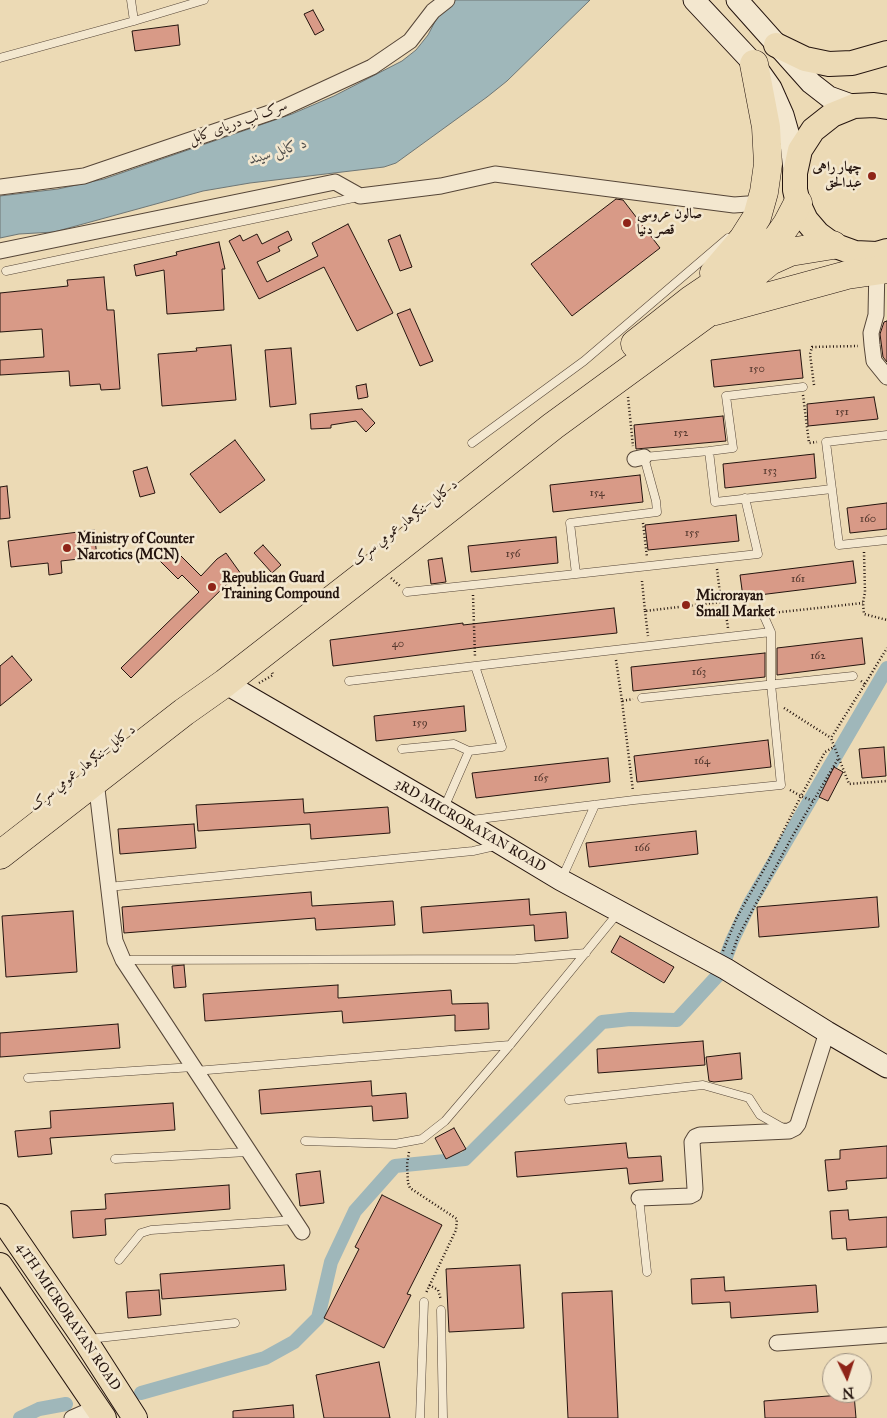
<!DOCTYPE html>
<meta charset="utf-8">
<style>
body{margin:0}
#map{position:relative;width:887px;height:1418px;overflow:hidden;background:#ecdab5;font-family:"IM FELL Great Primer",serif}
canvas{display:block}
.north{position:absolute;left:822px;top:1353px;width:50px;height:50px;box-sizing:border-box;background:#f3e7cf;border:1px solid #a09382;border-radius:50%;rotate:176deg;font-size:14px;font-weight:700;line-height:20px;text-align:center;color:#24140e}
.north::after{content:'';display:block;margin:auto;width:18px;height:22px;background:#8f2418;clip-path:polygon(50% 0,100% 100%,50% 72%,0 100%)}
</style>
<div id="map">
<canvas width="887" height="1418"></canvas>
<div class="north">N</div>
</div>
<script>
const ctx = document.querySelector('canvas').getContext('2d');
ctx.lineJoin = 'round';
function fillPath(path, color) { ctx.fillStyle = color; ctx.fill(path, 'evenodd'); }
const toPath = rows => new Path2D(rows.map(r => 'M' + r).join(''));
function stroke(path, color, width, dash) { ctx.strokeStyle = color; ctx.lineWidth = width; ctx.lineCap = dash ? 'butt' : 'round'; ctx.setLineDash(dash || []); ctx.stroke(path); }
function drawText(font, color, halo, rows, align = 'center') {
  ctx.font = font + ' "IM FELL Great Primer",Amiri,serif'; ctx.lineWidth = 5; ctx.setLineDash([]); ctx.textBaseline = 'middle'; ctx.strokeStyle = halo; ctx.fillStyle = color; for (const [text, x, y, turn = 0] of rows) {
    ctx.save(); ctx.translate(x, y); ctx.rotate((+turn || 0) * Math.PI / 180); ctx.textAlign = isNaN(turn) ? turn : align; if (halo) ctx.strokeText(text, 0, 0); ctx.fillText(text, 0, 0); ctx.restore();
  }
}
const water = toPath([
 [453,0,590,0,507,81,487,97,396,163,384,167,250,183,203,191,54,232,19,234,0,238,0,196,58,189,104,179,292,114,334,96,402,61,416,50,428,35,440,12,453,0]
]);
const canal = toPath([
 [141,1393,265,1358,294,1342,318,1318,331,1262,355,1211,395,1166,465,1159,602,1022,630,1019,677,1020,720,973,732,941,750,903,887,668],
 [20,1418,39,1409,66,1404]
]);
const building = toPath([
 [313,10,324,30,315,35,304,14,313,10],
 [178,25,180,45,135,51,132,31,178,25],
 [616,199,623,200,660,248,572,316,531,264,616,199],
 [348,224,393,313,357,331,324,267,259,299,229,241,240,235,243,241,257,234,262,244,288,231,292,240,278,247,280,251,257,262,267,282,318,256,312,243,348,224],
 [400,235,412,267,400,271,388,240,400,235],
 [219,242,225,269,222,269,224,310,167,314,164,270,136,276,134,265,177,255,176,252,219,242],
 [104,277,107,310,114,310,120,389,101,390,100,384,70,386,69,371,0,375,0,360,44,357,42,329,0,332,0,293,68,286,67,280,104,277],
 [410,309,433,361,420,366,397,314,410,309],
 [887,321,887,362,883,357,880,334,884,322,887,321],
 [231,345,236,400,162,406,158,354,197,351,196,348,231,345],
 [291,348,296,404,270,407,265,350,291,348],
 [800,350,803,378,714,387,711,360,800,350],
 [366,384,368,397,358,399,356,386,366,384],
 [874,397,878,419,808,426,807,404,874,397],
 [362,409,375,423,366,432,356,421,331,425,331,428,311,429,310,414,362,409],
 [723,416,726,441,636,449,634,425,723,416],
 [235,440,265,480,220,513,190,474,235,440],
 [814,454,816,478,725,488,723,464,814,454],
 [147,467,155,493,140,497,133,471,147,467],
 [640,475,643,502,553,512,550,485,640,475],
 [7,486,10,518,0,519,0,487,7,486],
 [887,503,887,529,850,533,847,508,887,503],
 [736,515,739,541,648,550,645,525,736,515],
 [94,530,97,557,61,561,62,573,49,575,48,563,11,567,8,541,94,530],
 [556,537,558,563,471,572,468,546,556,537],
 [263,545,281,565,272,573,254,553,263,545],
 [172,547,201,576,217,559,226,553,241,574,226,585,131,678,121,668,199,592,182,575,178,579,159,560,172,547],
 [442,558,446,582,431,584,428,560,442,558],
 [853,561,856,583,743,597,740,575,853,561],
 [614,608,617,633,482,647,333,666,330,640,463,623,463,625,614,608],
 [862,638,865,664,777,675,777,648,862,638],
 [765,653,765,677,633,691,631,667,765,653],
 [12,656,32,680,0,706,0,666,12,656],
 [464,706,466,731,376,741,374,716,464,706],
 [768,740,771,767,637,782,634,756,768,740],
 [884,747,886,776,862,778,859,749,884,747],
 [608,758,610,782,476,798,472,773,608,758],
 [834,767,843,772,828,801,819,797,834,767],
 [303,799,304,813,388,807,390,833,311,839,310,824,198,831,196,805,303,799],
 [194,824,196,848,120,854,118,829,194,824],
 [696,831,698,854,589,867,586,843,696,831],
 [311,892,312,906,393,901,395,925,316,930,315,918,124,933,122,907,311,892],
 [877,897,879,927,759,937,757,907,877,897],
 [529,899,530,915,566,912,568,938,535,941,534,925,423,933,421,907,529,899],
 [73,911,77,972,6,977,2,916,73,911],
 [620,936,674,967,664,983,611,952,620,936],
 [184,965,186,987,174,988,172,966,184,965],
 [338,985,338,998,451,990,452,1004,488,1003,489,1029,455,1031,455,1015,343,1023,342,1011,205,1021,203,994,338,985],
 [118,1024,120,1048,0,1057,0,1033,118,1024],
 [703,1041,705,1065,598,1073,597,1049,703,1041],
 [740,1053,742,1079,714,1082,709,1081,706,1057,740,1053],
 [371,1081,372,1096,406,1093,408,1118,373,1121,372,1106,261,1114,259,1090,371,1081],
 [173,1103,175,1130,50,1138,52,1154,18,1157,15,1131,51,1128,50,1111,173,1103],
 [454,1128,466,1149,446,1159,435,1138,454,1128],
 [626,1143,628,1158,661,1156,663,1181,629,1184,627,1168,517,1177,515,1152,626,1143],
 [887,1146,887,1178,846,1181,847,1189,828,1191,825,1160,840,1159,840,1150,887,1146],
 [320,1171,324,1203,300,1206,296,1174,320,1171],
 [229,1185,230,1209,105,1219,106,1235,73,1238,71,1211,106,1209,105,1194,229,1185],
 [382,1195,442,1225,407,1294,411,1295,384,1348,324,1318,359,1249,355,1247,382,1195],
 [848,1210,849,1220,887,1217,887,1247,847,1250,846,1238,832,1239,830,1211,848,1210],
 [284,1265,286,1290,162,1299,160,1274,284,1265],
 [520,1265,524,1328,449,1332,446,1269,520,1265],
 [724,1277,725,1291,816,1285,818,1312,731,1318,730,1302,692,1304,691,1279,724,1277],
 [159,1290,161,1315,128,1318,126,1292,159,1290],
 [612,1291,618,1418,568,1418,562,1293,612,1291],
 [379,1362,390,1418,324,1418,316,1375,379,1362],
 [854,1394,856,1418,765,1418,764,1401,854,1394],
 [293,1405,294,1418,233,1418,233,1411,293,1405]
]);
const path = toPath([
 [814,385,810,354,812,347,858,346],
 [803,395,809,443,817,442],
 [628,397,633,446],
 [643,523,647,557],
 [864,552,865,592,863,603,864,614,887,620],
 [717,569,721,602],
 [391,578,400,586],
 [642,581,645,611,721,602,725,608,728,628],
 [473,595,475,657],
 [645,611,648,636],
 [772,613,863,603],
 [616,660,622,701,633,699],
 [861,681,865,684,831,738,849,784,887,781],
 [259,683,273,675,272,672],
 [865,684,887,648],
 [622,701,633,791],
 [784,708,831,738],
 [790,790,801,796,825,752,834,747],
 [723,951,736,919,768,862,801,796,813,801],
 [732,954,738,937,792,837,838,759],
 [409,1152,407,1164,408,1183,410,1188,457,1219,456,1230,426,1293],
 [429,1285,438,1290,441,1300]
]);
const lane = toPath([
 [131,0,134,21],
 [0,58,134,21,204,0],
 [6,271,358,197],
 [887,435,826,442,839,545,887,540],
 [472,443,584,361,728,238],
 [709,451,733,448,726,396,803,387],
 [576,574,758,554,745,498],
 [407,592,576,574,570,523,657,512,656,501,644,457,709,451,715,502,832,489],
 [475,666,771,632],
 [349,681,475,666,502,747,469,751],
 [642,698,853,676],
 [402,749,454,744,469,751,444,808],
 [471,820,634,800,781,785,771,684,771,632,763,614],
 [562,878,595,805],
 [108,887,473,851,495,846],
 [123,960,516,959,586,953],
 [195,1071,510,1045],
 [28,1078,193,1067],
 [569,1100,703,1085,749,1098,760,1115,783,1128],
 [305,1141,395,1144,422,1139,445,1121,510,1045,618,913],
 [115,1159,248,1152],
 [639,1198,647,1272],
 [119,1260,141,1233,151,1230,295,1220],
 [441,1310,443,1418],
 [89,1339,235,1323],
 [420,1418,424,1302]
]);
const street = toPath([
 [0,187,84,176,281,109,372,67,410,41,433,11,447,0],
 [0,251,335,182,360,196,441,186,495,174,734,205,761,203],
 [877,265,876,315,871,333,872,345,874,361,887,377],
 [635,459,644,457],
 [96,781,115,941,123,960,302,1232],
 [639,1198,690,1196,694,1194,695,1189,692,1142,695,1137,700,1135,789,1131,795,1128,798,1124,827,1032],
 [777,1343,887,1335],
 [72,1418,97,1407]
]);
const secondary = toPath([
 [694,0,754,64,771,88,783,115,791,143,794,170],
 [737,0,811,83,829,97,854,106],
 [225,683,463,821,561,880,726,969,827,1032,887,1067]
]);
const primary = toPath([
 [776,45,805,59,829,64,852,63,887,53],
 [887,107,874,105,854,106,832,115,813,130,800,150,795,173,795,190,798,203,806,220,818,234,833,245,855,253,877,254,887,251],
 [0,1216,85,1340,135,1418],
 [0,1265,104,1418]
]);
const highway = toPath([
 [714,273,743,239,757,217,764,192,768,164,766,127,754,64],
 [715,311,847,275,887,269],
 [635,344,692,299,763,251,778,237,787,224,798,203],
 [0,855,184,712,225,683,396,550,553,426,709,312,770,261,790,252,833,245]
]);
const markers = [
 [872,176,5,"#8f2418"],
 [627,223,5,"#8f2418"],
 [67,548,5,"#8f2418"],
 [212,587,5,"#8f2418"],
 [686,605,5,"#8f2418"]
];
const numberNames = [
 ["150",757,369],
 ["151",842,412],
 ["152",681,433],
 ["153",770,471],
 ["154",597,493],
 ["160",868,519],
 ["155",692,533],
 ["156",513,554],
 ["161",798,579],
 ["40",398,644],
 ["162",818,656],
 ["163",699,672],
 ["159",420,723],
 ["164",702,761],
 ["165",541,778],
 ["166",642,848]
];
const streetNames = [
 ["سرک لبِ دریای کابل",238,123,-20],
 ["د کابل–ننګرهار عمومي سړک",405,523,-38],
 ["د کابل–ننګرهار عمومي سړک",83,768,-38],
 ["3RD MICRORAYAN ROAD",470,826,30],
 ["4TH MICRORAYAN ROAD",68,1317,56]
];
const poiNames = [
 ["چهار راهی",862,168,"right"],
 ["عبدالحق",862,184,"right"],
 ["صالون عروسی",637,215],
 ["قصر دنیا",637,231],
 ["Ministry of Counter",77,540],
 ["Narcotics (MCN)",77,556],
 ["Republican Guard",222,579],
 ["Training Compound",222,595],
 ["Microrayan",696,597],
 ["Small Market",696,613]
];
const waterNames = [
 ["د کابل سيند",278,152,-17]
];
fillPath(water, '#9fb7ba');
stroke(water, '#6e7675', 1);
stroke(canal, '#9fb7ba', 14);
fillPath(building, '#d89a87');
stroke(building, '#24140e', 1);
stroke(lane, '#564638', 9);
stroke(street, '#564638', 17);
stroke(secondary, '#24140e', 23);
stroke(primary, '#24140e', 26);
stroke(highway, '#24140e', 29);
stroke(path, '#24140e', 2.5, [1, 2.5]);
stroke(lane, '#f3e7cf', 8);
stroke(street, '#f3e7cf', 15);
stroke(secondary, '#f3e7cf', 21);
stroke(primary, '#ecdab5', 24);
stroke(highway, '#ecdab5', 28);
for (const [x, y, r, color] of markers) { const dot = new Path2D(); dot.arc(x, y, r, 0, 2 * Math.PI); ctx.fillStyle = color; ctx.fill(dot); stroke(dot, '#f3e7cf', 2); }
drawText('11px', '#51362c', null, numberNames);
drawText('14px', '#24140e', '#f3e7cf', streetNames);
drawText('bold 14px', '#24140e', '#f3e7cf', poiNames, 'left');
drawText('italic 15px', '#4f4d4a', '#f3e7cf', waterNames);
</script>
